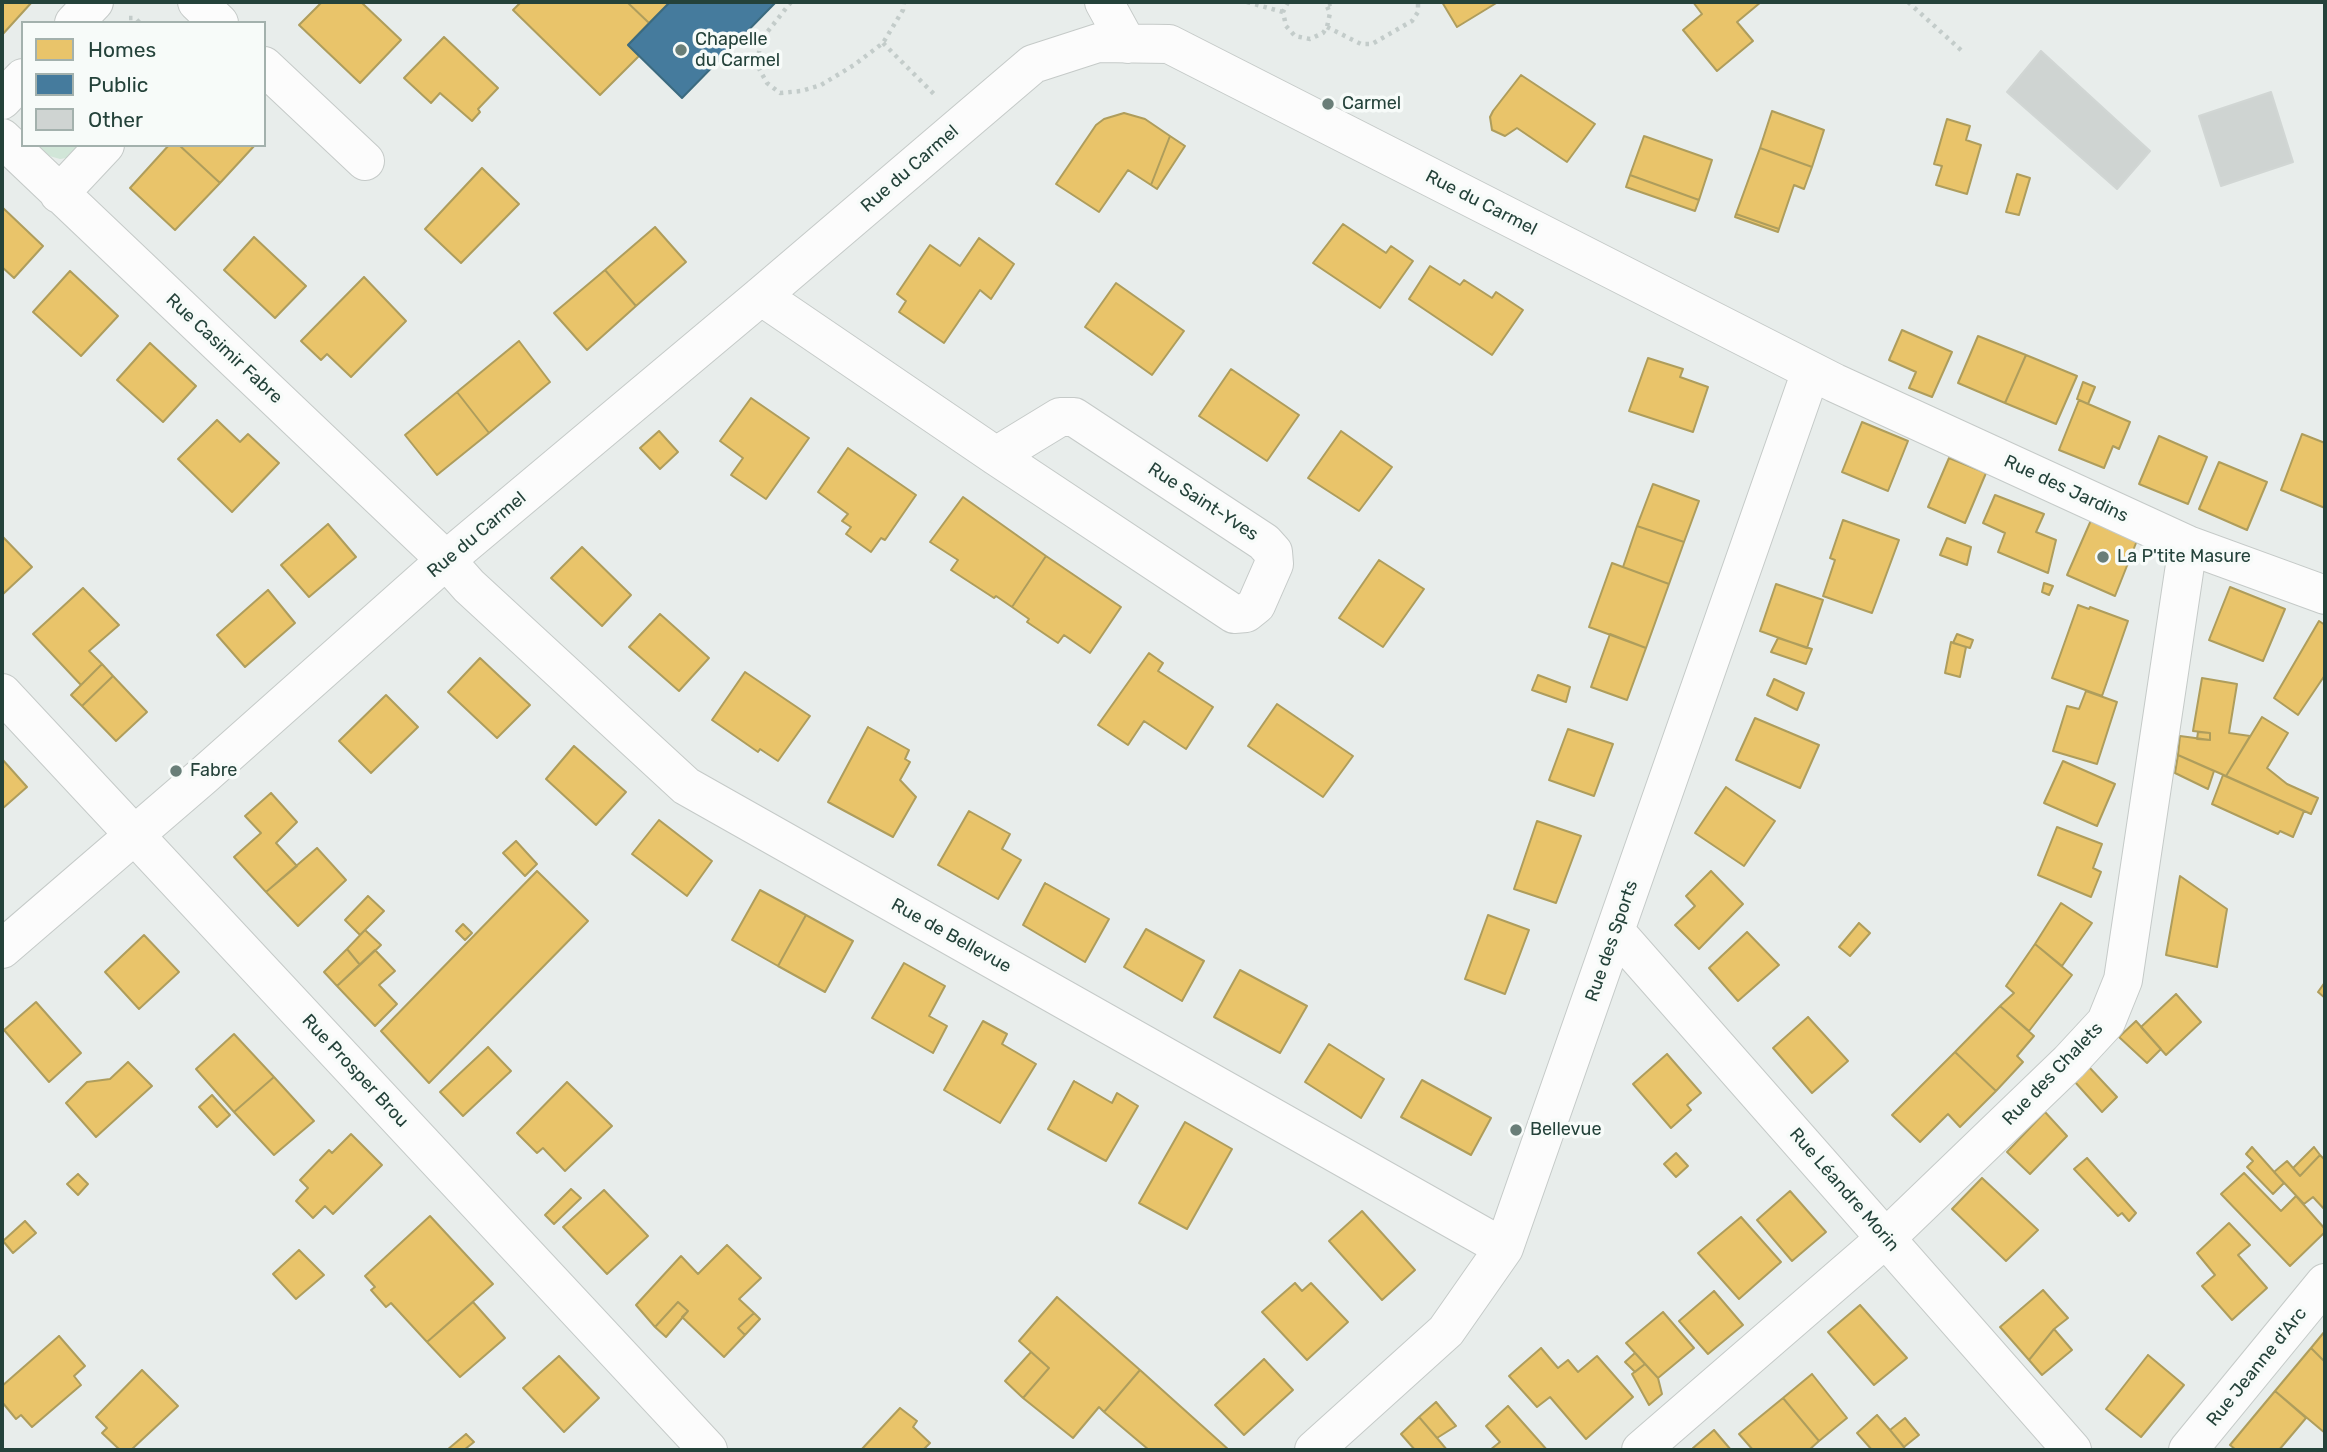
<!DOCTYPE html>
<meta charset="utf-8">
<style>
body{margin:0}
#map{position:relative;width:2327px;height:1452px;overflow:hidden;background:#e8edeb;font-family:Rubik,sans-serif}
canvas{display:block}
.frame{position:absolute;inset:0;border:4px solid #24423a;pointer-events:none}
.legend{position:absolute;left:21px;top:21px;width:245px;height:126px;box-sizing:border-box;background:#f7fbf9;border:2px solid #a3b1ad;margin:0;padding:9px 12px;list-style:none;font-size:21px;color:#24423a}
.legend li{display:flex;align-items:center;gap:14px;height:35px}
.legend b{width:35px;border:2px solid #a3b1ad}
</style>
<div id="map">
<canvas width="2327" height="1452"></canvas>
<div class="frame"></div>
<ul class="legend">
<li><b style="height:19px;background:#e9c46a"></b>Homes</li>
<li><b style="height:19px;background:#457b9d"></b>Public</li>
<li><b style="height:19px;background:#cfd4d2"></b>Other</li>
</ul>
</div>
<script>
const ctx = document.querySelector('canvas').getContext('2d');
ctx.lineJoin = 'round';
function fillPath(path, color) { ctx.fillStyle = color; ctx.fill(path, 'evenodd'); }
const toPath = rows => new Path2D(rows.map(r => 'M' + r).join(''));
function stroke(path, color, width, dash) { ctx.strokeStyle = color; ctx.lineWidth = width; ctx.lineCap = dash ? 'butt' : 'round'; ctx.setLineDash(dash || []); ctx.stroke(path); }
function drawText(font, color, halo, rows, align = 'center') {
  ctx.font = font + ' Rubik,sans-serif'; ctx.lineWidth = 7; ctx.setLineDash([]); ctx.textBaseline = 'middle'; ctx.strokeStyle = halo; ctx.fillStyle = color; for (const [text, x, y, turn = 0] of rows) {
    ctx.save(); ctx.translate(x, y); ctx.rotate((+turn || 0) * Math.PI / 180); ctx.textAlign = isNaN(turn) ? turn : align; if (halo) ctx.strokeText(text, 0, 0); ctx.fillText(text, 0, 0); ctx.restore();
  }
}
const green = toPath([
 [35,145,83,145,73,157,60,159,46,155]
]);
const homes = toPath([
 [2,2,32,2,2,35,2,2],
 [322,2,361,2,401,40,360,83,299,25,322,2],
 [521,2,627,2,649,23,628,45,639,56,600,95,513,10,521,2],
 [627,2,670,2,649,23,627,2],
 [1442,2,1498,2,1457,27,1442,2],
 [1693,2,1761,2,1737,22,1753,41,1717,71,1683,30,1702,14,1693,2],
 [444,37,498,88,478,109,480,112,472,121,440,93,431,103,404,78,444,37],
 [1521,75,1595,124,1567,162,1517,128,1505,136,1492,130,1490,117,1493,111,1521,75],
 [1772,111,1824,130,1812,167,1760,148,1772,111],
 [1124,113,1145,119,1170,136,1151,185,1128,170,1099,212,1056,184,1096,125,1104,119,1124,113],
 [1947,119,1970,126,1966,140,1981,145,1967,194,1936,185,1942,166,1934,164,1947,119],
 [1170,136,1185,146,1157,189,1151,185,1170,136],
 [1644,136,1712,160,1699,200,1630,175,1644,136],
 [169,145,179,145,220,183,175,230,130,188,169,145],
 [179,145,255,145,220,183,179,145],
 [1760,148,1812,167,1804,189,1794,185,1779,229,1736,214,1760,148],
 [482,168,519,204,461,263,425,229,482,168],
 [2017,174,2030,178,2019,215,2006,212,2017,174],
 [1630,175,1699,200,1695,211,1626,187,1630,175],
 [2,207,43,246,14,278,2,267,2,207],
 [1736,214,1779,229,1778,232,1735,217,1736,214],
 [1343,224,1386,253,1391,246,1413,261,1380,308,1313,263,1343,224],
 [655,227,686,262,636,306,605,270,655,227],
 [254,237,306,286,275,318,224,270,254,237],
 [979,238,1014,264,991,299,980,290,944,343,899,312,906,301,897,294,930,245,960,266,979,238],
 [1430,266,1460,285,1464,280,1492,298,1496,292,1523,310,1492,355,1409,299,1430,266],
 [605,270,636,306,587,350,554,313,605,270],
 [70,271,118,316,81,356,33,312,70,271],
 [364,277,406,321,351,377,327,354,321,360,301,341,364,277],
 [1116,283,1184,331,1152,375,1085,327,1116,283],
 [1902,330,1952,352,1932,397,1909,388,1916,372,1889,360,1902,330],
 [1978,336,2026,355,2005,403,1958,383,1978,336],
 [519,341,550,382,489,433,457,392,519,341],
 [150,343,196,386,163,422,117,380,150,343],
 [2026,355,2077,376,2056,424,2005,403,2026,355],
 [1648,358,1683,369,1680,377,1708,387,1693,432,1629,411,1648,358],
 [1231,369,1299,415,1267,461,1199,416,1231,369],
 [2083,382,2095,387,2088,404,2077,399,2083,382],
 [457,392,489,433,437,475,405,435,457,392],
 [751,398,809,438,766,499,731,475,743,458,720,441,751,398],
 [2079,400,2130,422,2119,449,2113,446,2104,468,2059,450,2079,400],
 [217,420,240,442,248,434,279,463,232,512,178,459,217,420],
 [1862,422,1908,441,1888,491,1842,472,1862,422],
 [659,431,678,452,660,469,640,448,659,431],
 [1341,431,1392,467,1359,511,1308,478,1341,431],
 [2302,434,2325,443,2325,508,2281,490,2302,434],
 [2159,436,2207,457,2188,504,2139,484,2159,436],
 [848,448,916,495,885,540,881,538,871,552,846,534,851,527,842,521,848,514,818,492,848,448],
 [1949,458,1986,473,1965,523,1928,507,1949,458],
 [2219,462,2267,482,2247,530,2199,509,2219,462],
 [1653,484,1699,501,1684,542,1637,526,1653,484],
 [1995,495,2044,514,2036,532,2056,540,2048,573,1998,552,2005,533,1983,523,1995,495],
 [963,497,1046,556,1012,607,996,596,994,598,951,570,958,560,930,542,963,497],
 [2092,518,2138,538,2115,596,2067,575,2092,518],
 [1843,520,1899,540,1872,613,1823,596,1835,560,1830,558,1843,520],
 [328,524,356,557,309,597,281,565,328,524],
 [1637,526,1684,542,1669,584,1623,567,1637,526],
 [2,536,32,567,2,595,2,536],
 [1947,538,1971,547,1967,565,1940,555,1947,538],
 [582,547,631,595,602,626,551,578,582,547],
 [1046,556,1121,607,1090,653,1064,635,1058,643,1027,622,1029,619,1012,607,1046,556],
 [1379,560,1424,589,1383,647,1339,618,1379,560],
 [1612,563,1669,584,1646,648,1589,627,1612,563],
 [2044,583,2053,586,2049,595,2042,592,2044,583],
 [1776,584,1823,600,1807,648,1760,631,1776,584],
 [2230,587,2285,609,2263,661,2209,640,2230,587],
 [83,588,119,625,89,651,102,664,81,685,33,634,83,588],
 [268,590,295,623,245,667,217,635,268,590],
 [2078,605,2089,609,2090,607,2128,621,2102,696,2052,678,2078,605],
 [660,614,709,658,679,691,629,647,660,614],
 [2319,621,2325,625,2325,675,2298,715,2274,698,2319,621],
 [1610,634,1646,648,1627,700,1591,687,1610,634],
 [1957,634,1973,640,1970,648,1953,643,1957,634],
 [1778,638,1812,649,1806,664,1771,652,1778,638],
 [1951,642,1966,647,1960,677,1945,673,1951,642],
 [1149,653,1163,663,1158,671,1213,707,1186,749,1144,721,1128,745,1098,725,1149,653],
 [480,658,530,705,497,738,448,692,480,658],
 [102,664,113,676,82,706,71,695,102,664],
 [745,672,810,716,778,761,760,749,758,752,712,720,745,672],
 [1538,675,1570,687,1566,702,1532,690,1538,675],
 [113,676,147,712,116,741,82,706,113,676],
 [2202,678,2237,684,2229,733,2250,736,2226,776,2178,755,2180,736,2210,740,2210,733,2193,731,2202,678],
 [1774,679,1804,693,1797,710,1767,695,1774,679],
 [2086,691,2117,702,2097,764,2053,751,2067,706,2079,709,2086,691],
 [386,695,418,727,371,773,339,741,386,695],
 [1277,704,1353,756,1323,797,1248,746,1277,704],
 [2262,717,2288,733,2267,768,2287,784,2318,798,2311,814,2226,776,2262,717],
 [1755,718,1819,745,1800,788,1736,760,1755,718],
 [868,727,909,750,905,759,910,762,900,780,916,797,893,837,828,802,868,727],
 [1568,729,1613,744,1594,796,1549,780,1568,729],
 [2198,732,2210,733,2210,740,2197,739,2198,732],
 [574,746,626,792,596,825,546,779,574,746],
 [2178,755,2214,771,2208,789,2175,773,2178,755],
 [2,759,27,787,2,809,2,759],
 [2063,761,2115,784,2097,826,2044,803,2063,761],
 [2223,775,2304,811,2293,837,2280,831,2278,834,2212,804,2223,775],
 [1726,787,1775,821,1744,866,1695,833,1726,787],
 [271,793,297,822,276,843,297,866,266,892,234,857,261,833,245,816,271,793],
 [969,811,1010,834,1002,849,1021,860,998,899,938,865,969,811],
 [659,820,712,861,687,896,632,854,659,820],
 [1537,821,1581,836,1556,903,1514,889,1537,821],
 [2057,827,2102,844,2093,868,2101,872,2091,897,2038,875,2057,827],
 [516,841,537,864,525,876,503,853,516,841],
 [317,848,346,880,298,926,266,892,317,848],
 [537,871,588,921,429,1083,381,1031,537,871],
 [1711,871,1743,904,1699,949,1675,925,1695,906,1686,896,1711,871],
 [2180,876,2227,909,2217,967,2166,955,2180,876],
 [1045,883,1109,919,1085,962,1023,925,1045,883],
 [760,890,806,915,778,966,732,940,760,890],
 [368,896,384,911,360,935,345,920,368,896],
 [2061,903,2092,923,2062,966,2035,944,2061,903],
 [806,915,853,941,825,992,778,966,806,915],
 [1488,915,1529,930,1505,994,1465,979,1488,915],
 [1859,923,1870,933,1850,956,1839,947,1859,923],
 [463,924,472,933,465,940,456,931,463,924],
 [1146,929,1204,961,1182,1001,1124,967,1146,929],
 [365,930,381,945,360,965,347,949,365,930],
 [1747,932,1779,965,1738,1001,1709,968,1747,932],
 [144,935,179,972,139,1009,105,972,144,935],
 [2035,944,2072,975,2029,1031,2000,1006,2014,993,2006,986,2035,944],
 [347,949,360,965,337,986,324,972,347,949],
 [375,950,395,971,379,985,397,1004,375,1026,337,986,375,950],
 [904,963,945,986,929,1016,947,1026,933,1053,872,1018,904,963],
 [1240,970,1307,1006,1280,1053,1214,1017,1240,970],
 [2325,982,2325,998,2318,992,2325,982],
 [2176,994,2201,1022,2166,1055,2141,1027,2176,994],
 [36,1002,81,1053,49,1082,4,1030,36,1002],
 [2000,1006,2034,1036,2017,1056,2023,1062,1996,1091,1955,1052,2000,1006],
 [1808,1017,1848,1061,1812,1093,1773,1048,1808,1017],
 [983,1021,1007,1034,1002,1044,1036,1064,1000,1123,944,1090,983,1021],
 [2136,1021,2161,1049,2147,1063,2119,1037,2136,1021],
 [234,1034,274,1077,234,1112,196,1069,234,1034],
 [1329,1044,1384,1079,1361,1118,1305,1082,1329,1044],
 [488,1047,511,1071,463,1116,440,1092,488,1047],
 [1955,1052,1996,1091,1960,1127,1948,1114,1920,1142,1892,1115,1955,1052],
 [1667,1054,1701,1093,1687,1105,1691,1110,1671,1128,1633,1084,1667,1054],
 [128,1062,152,1086,96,1137,66,1103,87,1082,110,1079,128,1062],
 [2089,1067,2117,1097,2102,1112,2075,1082,2089,1067],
 [274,1077,314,1121,274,1155,234,1112,274,1077],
 [1422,1080,1491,1118,1471,1155,1401,1117,1422,1080],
 [1074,1081,1112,1103,1117,1093,1138,1106,1106,1161,1048,1129,1074,1081],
 [567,1082,612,1126,565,1171,543,1148,537,1153,517,1133,567,1082],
 [212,1095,230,1115,217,1127,199,1107,212,1095],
 [2045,1112,2067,1136,2030,1174,2007,1152,2045,1112],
 [1185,1122,1232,1149,1187,1229,1139,1203,1185,1122],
 [351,1134,382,1165,333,1214,325,1206,313,1218,296,1201,308,1188,300,1180,329,1150,332,1153,351,1134],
 [2252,1147,2284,1183,2273,1194,2247,1167,2253,1161,2246,1154,2252,1147],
 [2314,1147,2320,1155,2300,1176,2293,1168,2314,1147],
 [1676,1153,1688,1166,1676,1177,1664,1164,1676,1153],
 [2320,1155,2325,1160,2325,1210,2313,1197,2304,1204,2274,1172,2287,1161,2300,1176,2320,1155],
 [2087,1158,2136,1213,2129,1221,2122,1213,2118,1216,2074,1169,2087,1158],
 [2244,1173,2281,1211,2296,1196,2325,1229,2325,1232,2290,1266,2221,1194,2244,1173],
 [78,1174,88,1184,78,1195,67,1184,78,1174],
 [1982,1178,2038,1230,2006,1261,1952,1209,1982,1178],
 [571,1189,581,1198,554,1224,545,1215,571,1189],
 [604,1190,648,1236,607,1274,563,1227,604,1190],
 [1790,1191,1826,1232,1792,1261,1757,1220,1790,1191],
 [1362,1211,1415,1270,1382,1300,1329,1241,1362,1211],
 [430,1216,493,1284,427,1342,391,1303,386,1307,371,1290,375,1287,365,1276,430,1216],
 [1741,1217,1781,1262,1739,1299,1698,1253,1741,1217],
 [25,1221,36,1233,13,1253,3,1241,25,1221],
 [2229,1223,2250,1245,2238,1255,2267,1288,2232,1320,2202,1286,2215,1275,2197,1253,2229,1223],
 [727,1245,761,1278,739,1299,754,1313,738,1328,745,1335,724,1357,682,1317,688,1311,678,1302,655,1327,636,1305,681,1256,698,1274,727,1245],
 [299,1250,324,1275,296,1299,273,1274,299,1250],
 [1295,1283,1302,1291,1311,1283,1348,1322,1307,1360,1262,1312,1295,1283],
 [2043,1290,2068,1318,2054,1329,2029,1360,2000,1327,2043,1290],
 [1714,1291,1743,1325,1708,1354,1679,1321,1714,1291],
 [1057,1297,1140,1370,1104,1412,1099,1407,1073,1438,1023,1398,1049,1368,1019,1341,1057,1297],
 [473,1302,505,1338,460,1377,427,1342,473,1302],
 [678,1302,688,1311,666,1337,655,1327,678,1302],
 [1860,1305,1907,1358,1874,1385,1828,1332,1860,1305],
 [1663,1312,1694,1348,1658,1378,1626,1343,1663,1312],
 [754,1313,760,1319,745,1335,738,1328,754,1313],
 [2054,1329,2072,1350,2042,1375,2029,1360,2054,1329],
 [2325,1331,2325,1362,2311,1348,2325,1331],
 [59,1336,85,1366,74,1376,81,1385,32,1427,21,1415,16,1419,2,1402,2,1386,59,1336],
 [1541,1348,1558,1368,1568,1360,1578,1372,1597,1356,1633,1397,1586,1439,1550,1397,1537,1407,1509,1376,1541,1348],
 [2311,1348,2325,1362,2325,1433,2275,1391,2311,1348],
 [1031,1352,1049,1368,1023,1398,1005,1381,1031,1352],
 [1635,1353,1645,1364,1635,1372,1625,1362,1635,1353],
 [2148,1355,2184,1385,2141,1437,2106,1409,2148,1355],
 [559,1356,599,1398,564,1432,523,1388,559,1356],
 [1264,1359,1293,1390,1244,1435,1215,1405,1264,1359],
 [1645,1364,1658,1378,1662,1394,1649,1405,1632,1374,1645,1364],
 [142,1370,178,1406,131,1450,120,1450,102,1433,107,1428,96,1417,142,1370],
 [1140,1370,1229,1450,1149,1450,1104,1412,1140,1370],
 [1812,1374,1847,1418,1819,1441,1783,1398,1812,1374],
 [2275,1391,2306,1418,2279,1450,2236,1450,2230,1445,2275,1391],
 [1783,1398,1819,1441,1809,1450,1753,1450,1739,1434,1783,1398],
 [1436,1402,1456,1426,1437,1438,1419,1417,1436,1402],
 [1508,1406,1547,1450,1490,1450,1500,1442,1486,1426,1508,1406],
 [900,1408,917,1421,913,1427,930,1443,923,1450,861,1450,900,1408],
 [1877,1415,1890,1430,1906,1450,1872,1450,1857,1433,1877,1415],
 [1419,1417,1437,1438,1447,1450,1415,1450,1401,1434,1419,1417],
 [1905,1418,1919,1435,1904,1447,1890,1430,1905,1418],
 [1714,1430,1731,1450,1695,1450,1693,1448,1714,1430],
 [466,1434,474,1442,464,1450,447,1450,466,1434]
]);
const public = toPath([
 [670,2,776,2,682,98,628,45,670,2]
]);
const building = toPath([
 [2041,51,2150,151,2117,189,2007,92,2041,51],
 [2271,92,2293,162,2221,186,2199,116,2271,92]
]);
const path = toPath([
 [791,2,761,40,757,65,767,83,780,93,801,91,821,85,854,65,883,43,903,10,904,2],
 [1247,2,1283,12],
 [1288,2,1283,12,1286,26,1295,36,1310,39,1323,33,1327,27,1330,13,1325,2],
 [1908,2,1962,51],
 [1328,5,1334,2],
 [129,18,135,18,140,23],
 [1327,27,1361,44,1372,44,1412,21,1418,12,1418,2],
 [883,43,936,96]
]);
const minor = toPath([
 [197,2,219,23],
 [1104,2,1127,44],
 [74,23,94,2],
 [264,66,365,161],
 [2,100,23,78],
 [2,138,446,560,469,586,686,786,1504,1248],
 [59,194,105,145],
 [761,296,996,456,1234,614,1246,613,1256,605,1274,564,1273,552,1264,542,1074,417,1060,417,996,456],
 [2,693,708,1450],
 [1615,931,2072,1450],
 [2,949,203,776,446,560,761,296,1033,64,1098,43,1169,44,1835,383,2188,545,2325,595],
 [1314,1450,1446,1331,1504,1248,1811,371],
 [1641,1450,1886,1238,2069,1062,2106,1022,2123,980,2188,545],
 [2188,1450,2325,1283]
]);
const markers = [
 [681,50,7,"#697e78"],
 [1328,104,7,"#697e78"],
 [2103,557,7,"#697e78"],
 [176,771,7,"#697e78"],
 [1516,1130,7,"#697e78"]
];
const poiNames = [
 ["Chapelle",695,40],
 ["du Carmel",695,61],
 ["Carmel",1342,104],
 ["La P'tite Masure",2117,557],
 ["Fabre",190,771],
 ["Bellevue",1530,1130]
];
const streetNames = [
 ["Rue du Carmel",910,169,-41],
 ["Rue du Carmel",1481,203,27],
 ["Rue Casimir Fabre",224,349,43],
 ["Rue des Jardins",2066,489,25],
 ["Rue Saint-Yves",1203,502,33],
 ["Rue du Carmel",477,535,-40],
 ["Rue de Bellevue",951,936,29],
 ["Rue des Sports",1612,941,-71],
 ["Rue Prosper Brou",355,1071,47],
 ["Rue des Chalets",2053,1074,-46],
 ["Rue Léandre Morin",1844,1190,49],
 ["Rue Jeanne d'Arc",2257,1367,-51]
];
fillPath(green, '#d1e6d8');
fillPath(homes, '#e9c46a');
stroke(homes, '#ae9d5c', 2);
fillPath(public, '#457b9d');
stroke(public, '#3b6a7f', 2);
fillPath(building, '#cfd4d2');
stroke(building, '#d1d6d4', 2);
stroke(minor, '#c5cac8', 40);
stroke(path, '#c3ccca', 4.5, [3.5, 5]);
stroke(minor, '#fcfcfc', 38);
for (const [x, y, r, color] of markers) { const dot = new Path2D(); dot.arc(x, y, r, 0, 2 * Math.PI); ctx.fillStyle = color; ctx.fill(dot); stroke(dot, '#f7fbf9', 2.5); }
drawText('18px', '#24423a', '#f7fbf9', poiNames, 'left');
drawText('18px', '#24423a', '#f7fbf9', streetNames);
</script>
